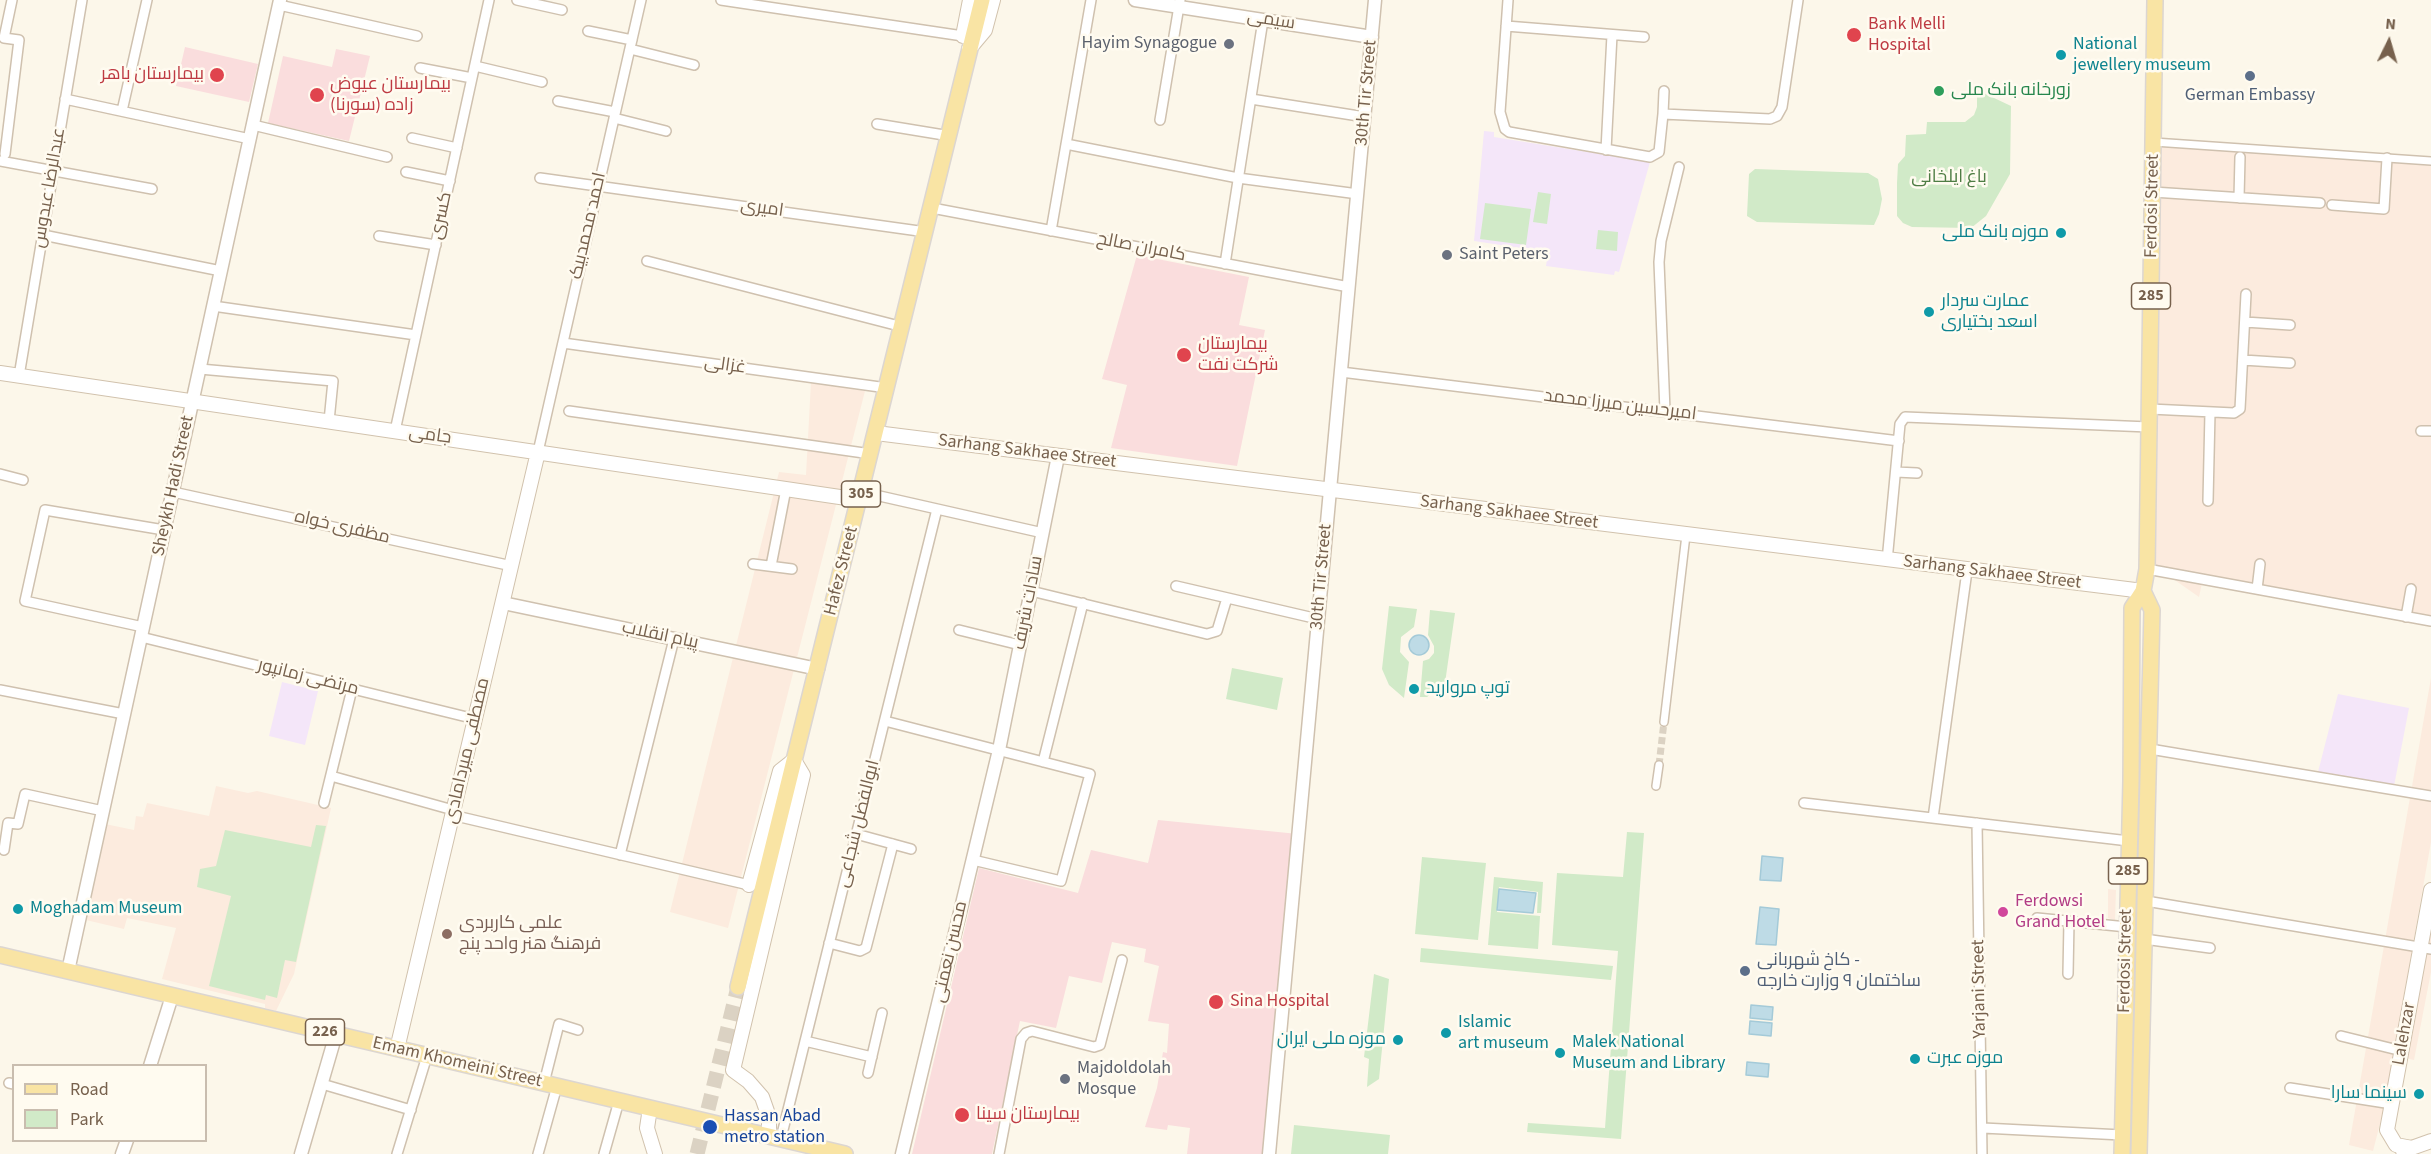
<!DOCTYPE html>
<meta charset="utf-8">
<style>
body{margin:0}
#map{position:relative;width:2431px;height:1154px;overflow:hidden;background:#fcf7ea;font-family:"Source Sans 3",sans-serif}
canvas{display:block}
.legend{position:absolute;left:12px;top:1064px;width:195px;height:78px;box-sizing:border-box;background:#fffbf0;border:2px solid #c9bdaf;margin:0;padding:8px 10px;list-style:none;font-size:18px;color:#77614d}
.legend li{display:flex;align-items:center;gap:12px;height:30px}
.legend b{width:30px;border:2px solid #c9bdaf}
.north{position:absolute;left:2359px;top:12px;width:60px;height:60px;-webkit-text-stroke:4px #fffbf0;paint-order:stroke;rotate:5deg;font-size:16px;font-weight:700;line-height:24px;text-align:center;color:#77614d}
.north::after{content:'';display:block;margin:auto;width:21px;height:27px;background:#77614d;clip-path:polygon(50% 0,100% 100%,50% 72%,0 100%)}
</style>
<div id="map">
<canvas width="2431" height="1154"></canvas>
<ul class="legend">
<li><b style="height:8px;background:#f9e4a4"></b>Road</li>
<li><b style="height:16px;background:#d1eac8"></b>Park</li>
</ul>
<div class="north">N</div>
</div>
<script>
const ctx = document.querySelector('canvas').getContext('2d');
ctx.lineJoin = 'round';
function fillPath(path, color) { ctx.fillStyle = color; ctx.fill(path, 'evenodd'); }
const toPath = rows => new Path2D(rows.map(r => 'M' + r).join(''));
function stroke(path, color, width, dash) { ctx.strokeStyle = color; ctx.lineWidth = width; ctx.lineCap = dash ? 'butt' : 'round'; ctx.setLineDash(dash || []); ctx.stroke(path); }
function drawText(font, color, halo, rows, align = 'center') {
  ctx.font = font + ' "Source Sans 3",Cairo,sans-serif'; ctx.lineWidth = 5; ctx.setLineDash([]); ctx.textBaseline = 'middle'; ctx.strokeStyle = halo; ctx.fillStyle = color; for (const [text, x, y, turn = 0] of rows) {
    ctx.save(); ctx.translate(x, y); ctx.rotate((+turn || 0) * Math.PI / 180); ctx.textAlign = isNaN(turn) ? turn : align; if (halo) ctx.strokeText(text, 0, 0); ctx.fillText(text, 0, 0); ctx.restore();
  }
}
const commercial = toPath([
 [2154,142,2431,161,2431,619,2147,569],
 [811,382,865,391,728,928,670,912,779,472,806,475],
 [2169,576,2202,583,2199,597],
 [2431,678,2431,842,2384,1108,2373,1151,2349,1145],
 [216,786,248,793,257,791,331,808,294,974,276,1011,265,1008,265,1004,162,979,176,928,127,918,124,929,86,920,105,824,134,830,136,816,143,817,147,803,209,816],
 [2108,889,2116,890,2115,920,2108,918],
 [2431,919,2431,972,2414,1060,2405,1058]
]);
const education = toPath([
 [1484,131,1494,132,1494,137,1650,162,1619,272,1615,271,1614,275,1546,266,1548,252,1474,241],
 [282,682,318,691,305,745,269,736],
 [2338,694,2409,708,2394,786,2318,772]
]);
const medical = toPath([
 [185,47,258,64,249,102,176,86],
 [336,49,370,56,349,141,268,123,283,56,332,67],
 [1137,255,1249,277,1239,325,1265,330,1237,466,1111,448,1127,385,1102,379],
 [1158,820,1298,834,1264,1154,1187,1154,1190,1128,1168,1125,1167,1130,1145,1127,1157,1088,1163,1052,1167,1053,1169,1024,1148,1021,1159,966,1144,962,1146,949,1112,942,1102,983,1069,976,1056,1028,1020,1021,992,1154,912,1154,979,868,1078,893,1091,850,1148,863]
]);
const green = toPath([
 [1973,88,2011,106,2010,174,1986,216,1971,228,1912,227,1903,223,1897,216,1897,183,1898,164,1905,156,1906,135,1926,134,1927,122,1965,122,1974,115,1977,107,1977,97],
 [1755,169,1868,173,1878,179,1882,199,1879,214,1874,225,1757,222,1747,216,1749,174],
 [1538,192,1551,194,1547,224,1533,222],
 [1485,203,1531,209,1526,245,1480,239],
 [1598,230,1618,232,1617,251,1596,249],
 [1389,606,1417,609,1414,627,1401,637,1400,652,1409,662,1404,698,1389,685,1382,669],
 [1430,610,1455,613,1445,683,1427,697,1420,697,1423,661,1429,659,1434,653,1434,646,1428,635],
 [1232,668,1283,678,1277,710,1226,699],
 [316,825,326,826,296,962,285,960,277,998,266,995,265,1000,209,986,231,896,197,887,200,869,216,866,225,830,311,847],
 [1627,832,1644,833,1621,1139,1527,1132,1528,1123,1605,1128,1618,951,1552,945,1557,873,1623,877],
 [1422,857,1486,863,1478,940,1415,934],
 [1494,877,1543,882,1541,913,1537,913,1538,892,1499,887,1497,912,1540,916,1538,949,1488,945],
 [1421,948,1613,966,1611,980,1420,962],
 [1374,974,1389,979,1379,1079,1367,1087,1369,1059,1364,1057],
 [1294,1125,1390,1135,1388,1154,1291,1154]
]);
const water = toPath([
 '1409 645a10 10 0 1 1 20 0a10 10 0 1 1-20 0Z',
 [1762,856,1783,858,1781,881,1760,880,1762,856],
 [1499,889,1536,893,1533,913,1497,910,1499,889],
 [1760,907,1779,909,1776,945,1756,944,1760,907],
 [1751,1005,1773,1007,1772,1020,1750,1018,1751,1005],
 [1750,1021,1772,1023,1771,1036,1749,1034,1750,1021],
 [1747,1062,1769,1064,1768,1077,1746,1075,1747,1062]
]);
const pedestrianTunnel = toPath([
 [1659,765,1664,722]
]);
const primaryTunnel = toPath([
 [697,1154,738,987]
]);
const pedestrian = toPath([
 [2154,142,2431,161],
 [1664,722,1686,535],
 [1656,786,1659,765]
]);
const minor = toPath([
 [517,0,562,10],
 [721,0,963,36],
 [1508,0,1500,112,1505,129,1509,132,1650,157,1659,152,1663,114,1770,119,1777,116,1782,107,1798,0],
 [279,5,417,36],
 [1506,26,1644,37],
 [588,31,632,40],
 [630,49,694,65],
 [475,66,542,82],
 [420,68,472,78],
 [65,99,250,139],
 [1251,99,1365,117],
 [558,101,615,112],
 [122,111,147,0],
 [1663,114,1664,91],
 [614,118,666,131],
 [1160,120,1180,0],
 [877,124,950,136],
 [253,125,387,157],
 [412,138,457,148],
 [1066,144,1238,178,1358,194],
 [1606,150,1612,35],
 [5,154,19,40,4,38,12,0],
 [0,161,152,189],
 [406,172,450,181],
 [540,178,926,232],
 [2153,192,2320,203],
 [2239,198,2240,157],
 [2332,205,2384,209,2387,158],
 [932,208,1349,287],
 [1051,231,1091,0],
 [43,235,221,271],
 [379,236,436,245],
 [647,261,903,327],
 [1225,264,1263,20],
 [213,306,416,335],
 [2245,322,2290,325],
 [563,343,887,388],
 [2243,360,2290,363],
 [200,369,333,381,329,421],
 [1341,372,1899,441],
 [19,376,82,0],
 [2150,409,2234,413,2240,409,2246,294],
 [569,411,871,454],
 [1665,411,1659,262,1661,241,1679,167],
 [395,431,489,0],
 [2421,431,2431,431],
 [538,452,641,0],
 [1896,472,1917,473],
 [0,474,23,480],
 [173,492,512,566],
 [862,492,1043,533],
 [2208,501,2210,412],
 [1887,561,1900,424,1905,417,2149,427],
 [753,564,792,569],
 [771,566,786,489],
 [2147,569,2431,621],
 [1176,586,1318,619],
 [2257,589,2260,564],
 [1031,591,1207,634,1217,631,1227,598],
 [2406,617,2411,589],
 [143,627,25,601,45,510,164,530],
 [959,630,1020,645],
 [141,637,475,719],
 [0,690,124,714],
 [885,721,1090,774,1061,881,973,860],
 [2150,749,2431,796],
 [1043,762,1083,603],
 [331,776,453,810],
 [324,803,352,689],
 [1804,803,2129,841],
 [452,815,749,885],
 [1933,818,1967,571],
 [1977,823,1982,1154],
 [856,834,911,849],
 [4,850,8,823,18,824,25,794,103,811],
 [620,855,674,639],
 [2146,901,2431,949],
 [2037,918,2127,927],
 [2144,939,2210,948],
 [829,943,860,951,866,948,893,844],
 [2068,974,2069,921],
 [2341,1036,2402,1051],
 [805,1041,872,1057],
 [868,1073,882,1013],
 [9,1083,14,1084],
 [544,1083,559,1024,578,1030],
 [322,1084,411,1110],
 [2290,1088,2392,1104],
 [1983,1128,2122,1135],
 [781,1138,937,509],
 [397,1154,427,1056],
 [538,1154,557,1086],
 [604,1154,619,1101],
 [999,1154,1021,1039,1026,1033,1032,1031,1094,1047,1100,1045,1122,960]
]);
const tertiary = toPath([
 [1135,0,1372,37],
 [503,603,818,669],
 [68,971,280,0],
 [150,1066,172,996],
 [122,1154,127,1140],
 [301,1154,336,1034],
 [902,1154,999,750,1058,456],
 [1269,1154,1375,0]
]);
const secondary = toPath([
 [970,0,963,36,972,38],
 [969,49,985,30,993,0],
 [0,373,860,500],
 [876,433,2143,591],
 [749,885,780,771,794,760,803,775,733,1070,748,1081,762,1097,769,1117,769,1136],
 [397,1049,538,452],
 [650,1108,647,1128,655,1154],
 [2412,1148,2396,1145,2387,1130,2431,890],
 [2403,1151,2431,1141]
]);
const primary = toPath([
 [0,955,845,1154],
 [738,987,982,0],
 [2122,1154,2131,781,2132,608,2143,591,2147,569,2155,0],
 [2139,1154,2152,610,2143,591]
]);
const markers = [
 [1854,35,8,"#e0444e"],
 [1229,44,6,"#6b7280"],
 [2061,55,6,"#0f9aa8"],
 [217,75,8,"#e0444e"],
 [2250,76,6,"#5c6f8a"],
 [1939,91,6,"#2e9e5b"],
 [317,95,8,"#e0444e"],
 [2061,233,6,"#0f9aa8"],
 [1447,255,6,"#6b7280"],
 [1929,312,6,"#0f9aa8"],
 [1184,355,8,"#e0444e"],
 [1414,689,6,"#0f9aa8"],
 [18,909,6,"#0f9aa8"],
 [2003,912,6,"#d1479c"],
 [447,934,6,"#8d6e63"],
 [1745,971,6,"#5c6f8a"],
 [1216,1002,8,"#e0444e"],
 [1446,1033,6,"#0f9aa8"],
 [1398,1040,6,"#0f9aa8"],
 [1560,1053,6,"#0f9aa8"],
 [1915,1059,6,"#0f9aa8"],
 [1065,1079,6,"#6b7280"],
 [2419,1094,6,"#0f9aa8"],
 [962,1115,8,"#e0444e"],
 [710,1127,8,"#1a4fb4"]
];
const shields = [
 [2151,296,39],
 [861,494,39],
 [2128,871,39],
 [325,1032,39]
];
const shieldNames = [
 ["285",2151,296],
 ["305",861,494],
 ["285",2128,871],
 ["226",325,1032]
];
const streetNames = [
 ["سیمی",1271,21,9],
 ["30th Tir Street",1367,93,-85],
 ["عبدالرضا عبدوس",50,188,-80],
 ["Ferdosi Street",2153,206,-89],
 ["امیری",762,209,8],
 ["کسری",442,216,-78],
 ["احمد محمدبیک",589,226,-77],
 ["کامران صالح",1141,248,11],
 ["غزالی",725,366,8],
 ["امیرحسین میرزا محمد",1620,406,7],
 ["جامی",430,436,8],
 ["Sarhang Sakhaee Street",1027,452,7],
 ["Sheykh Hadi Street",174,486,-78],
 ["Sarhang Sakhaee Street",1509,513,7],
 ["مظفری خواه",342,528,13],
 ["Hafez Street",842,571,-76],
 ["Sarhang Sakhaee Street",1992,573,7],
 ["30th Tir Street",1322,577,-85],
 ["سادات شریف",1029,603,-79],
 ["پیام انقلاب",660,636,12],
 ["مرتضی زمانپور",308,678,14],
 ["مصطفی میردامادی",468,751,-77],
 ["ابوالفضل شجاعی",859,824,-76],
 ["محسن نعمتی",951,952,-77],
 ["Ferdosi Street",2126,961,-89],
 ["Yarjani Street",1980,989,-91],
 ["Lalehzar",2405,1034,-80],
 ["Emam Khomeini Street",457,1063,13]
];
const healthNames = [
 ["Bank Melli",1868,25],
 ["Hospital",1868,46],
 ["بیمارستان باهر",204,75,"right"],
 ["بیمارستان عیوض",330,85],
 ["زاده (سورنا)",330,106],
 ["بیمارستان",1198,345],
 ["شرکت نفت",1198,366],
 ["Sina Hospital",1230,1002],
 ["بیمارستان سینا",976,1115]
];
const worshipNames = [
 ["Hayim Synagogue",1217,44,"right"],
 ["Saint Peters",1459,255],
 ["Majdoldolah",1077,1069],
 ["Mosque",1077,1090]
];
const cultureNames = [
 ["National",2073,45],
 ["jewellery museum",2073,66],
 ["موزه بانک ملی",2049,233,"right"],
 ["عمارت سردار",1941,302],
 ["اسعد بختیاری",1941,323],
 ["توپ مروارید",1426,689],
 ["Moghadam Museum",30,909],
 ["Islamic",1458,1023],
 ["art museum",1458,1044],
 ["موزه ملی ایران",1386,1040,"right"],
 ["Malek National",1572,1043],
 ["Museum and Library",1572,1064],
 ["موزه عبرت",1927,1059],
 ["سینما سارا",2407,1094,"right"]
];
const leisureNames = [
 ["زورخانه بانک ملی",1951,91]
];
const serviceNames = [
 ["German Embassy",2250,96],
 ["کاخ شهربانی -",1757,961,"left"],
 ["ساختمان ۹ وزارت خارجه",1757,982,"left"]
];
const parkNames = [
 ["باغ ایلخانی",1949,178]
];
const hotelNames = [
 ["Ferdowsi",2015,902],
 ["Grand Hotel",2015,923]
];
const educationNames = [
 ["علمی کاربردی",459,924],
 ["فرهنگ هنر واحد پنج",459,945]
];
const transitNames = [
 ["Hassan Abad",724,1117],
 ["metro station",724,1138]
];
fillPath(commercial, '#fcebde');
fillPath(education, '#f4e6f9');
fillPath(medical, '#fadddd');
fillPath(green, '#d1eac8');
fillPath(water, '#bedbe6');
stroke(water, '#a4cad8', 1.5);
stroke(pedestrianTunnel, '#dbd2c3', 7, [7, 3.5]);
stroke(primaryTunnel, '#dbd2c3', 15, [15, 8]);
stroke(pedestrian, '#cfc1af', 10);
stroke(minor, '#cfc1af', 12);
stroke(tertiary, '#cfc1af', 15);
stroke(secondary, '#d1c2ad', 16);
stroke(primary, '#dcd6d1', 18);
stroke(pedestrian, '#fff', 7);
stroke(minor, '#fff', 9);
stroke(tertiary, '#fff', 12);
stroke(secondary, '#fff', 14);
stroke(primary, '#f9e4a4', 15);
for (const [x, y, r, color] of markers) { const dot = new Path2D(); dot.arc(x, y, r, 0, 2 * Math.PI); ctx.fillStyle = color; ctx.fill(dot); stroke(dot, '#fffbf0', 2); }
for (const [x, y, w] of shields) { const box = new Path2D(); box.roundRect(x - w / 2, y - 13, w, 26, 4.5); ctx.fillStyle = '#fffbf0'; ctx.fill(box); stroke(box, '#77614d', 1.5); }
drawText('bold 16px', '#77614d', null, shieldNames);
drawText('18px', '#77614d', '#fffbf0', streetNames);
drawText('18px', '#be3a42', '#fffbf0', healthNames, 'left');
drawText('18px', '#5b616d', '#fffbf0', worshipNames, 'left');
drawText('18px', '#0d838f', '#fffbf0', cultureNames, 'left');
drawText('18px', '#27864d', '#fffbf0', leisureNames, 'left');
drawText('18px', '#4e5e75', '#fffbf0', serviceNames);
drawText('18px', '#4e7d44', '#fffbf0', parkNames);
drawText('18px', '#b23c85', '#fffbf0', hotelNames, 'left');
drawText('18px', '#785e54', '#fffbf0', educationNames, 'left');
drawText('18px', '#164399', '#fffbf0', transitNames, 'left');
</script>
